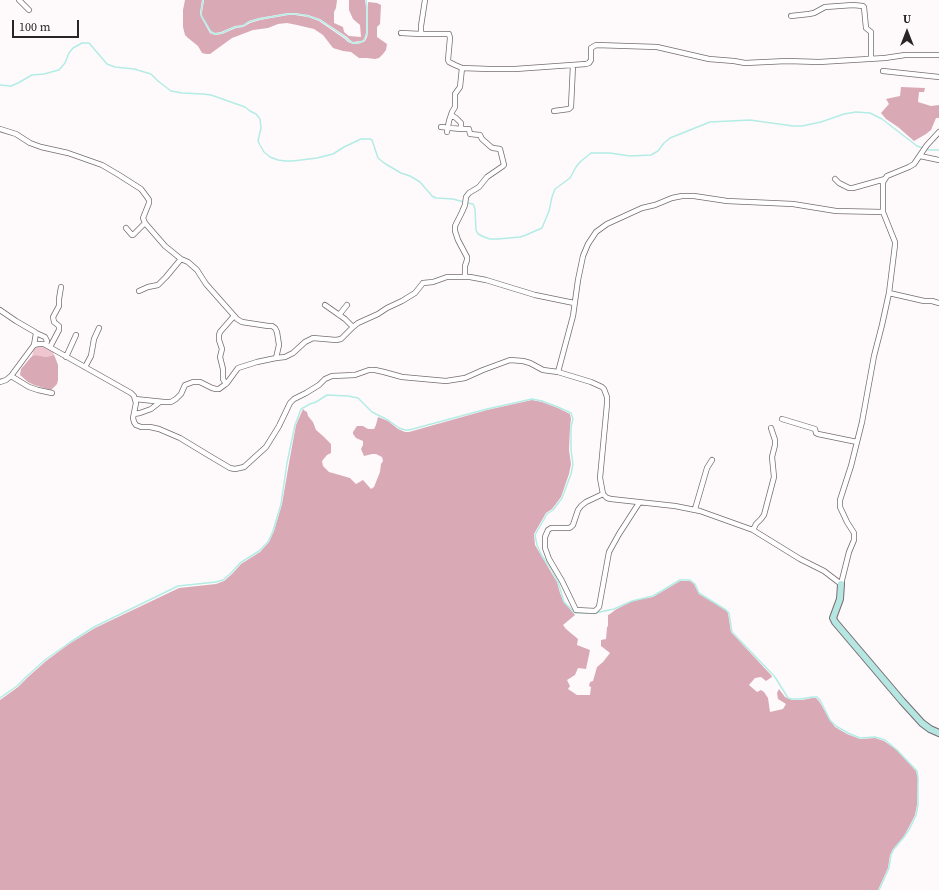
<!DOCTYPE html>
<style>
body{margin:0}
#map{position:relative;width:939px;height:890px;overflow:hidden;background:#fefafb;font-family:"Source Serif 4",serif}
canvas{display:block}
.north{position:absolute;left:887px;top:12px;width:40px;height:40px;-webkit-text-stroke:3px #fefafb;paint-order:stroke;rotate:0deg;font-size:11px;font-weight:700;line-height:16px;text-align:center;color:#292526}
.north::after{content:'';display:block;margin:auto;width:14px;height:18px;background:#292526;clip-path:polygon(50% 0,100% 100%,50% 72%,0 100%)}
.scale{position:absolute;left:12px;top:20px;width:67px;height:18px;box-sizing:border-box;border:2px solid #292526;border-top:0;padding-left:5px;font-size:12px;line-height:14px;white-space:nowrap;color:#292526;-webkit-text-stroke:3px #fefafb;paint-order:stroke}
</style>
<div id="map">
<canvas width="939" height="890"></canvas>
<div class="north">U</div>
<div class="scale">100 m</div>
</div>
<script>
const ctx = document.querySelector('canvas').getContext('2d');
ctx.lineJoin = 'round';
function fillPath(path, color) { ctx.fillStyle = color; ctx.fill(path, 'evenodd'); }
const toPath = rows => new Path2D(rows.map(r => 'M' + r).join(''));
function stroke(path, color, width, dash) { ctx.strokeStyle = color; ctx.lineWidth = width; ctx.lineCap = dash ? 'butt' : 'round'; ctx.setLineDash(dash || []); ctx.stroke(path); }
const green = toPath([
 [40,346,44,346,53,351,54,355,46,357,36,355,32,356,34,349]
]);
const forest = toPath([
 [185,0,202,0,200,13,201,17,210,33,215,35,222,34,236,28,243,27,250,23,260,20,288,15,295,15,308,17,319,21,345,39,348,42,353,44,357,44,361,43,365,41,367,37,368,33,368,2,377,3,381,5,380,24,377,27,377,37,387,44,386,50,383,54,379,58,375,59,367,58,359,58,351,52,343,51,333,48,323,35,314,29,297,25,287,23,278,24,268,28,253,30,232,38,210,54,206,54,202,53,198,46,188,38,185,35,183,27,183,10],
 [204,0,337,0,336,8,334,12,334,23,343,27,344,32,349,36,361,37,360,25,353,19,349,10,349,0,365,0,366,7,366,33,364,40,361,41,353,42,350,40,347,37,320,19,308,15,295,13,288,13,259,18,249,21,243,25,235,26,221,32,215,33,211,31,202,16,202,12],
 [901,87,925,88,924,92,919,92,918,102,931,106,939,105,939,118,936,118,931,130,926,134,914,141,898,127,886,119,881,113,889,104,886,99,900,96],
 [36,355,46,357,54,355,55,357,58,365,58,380,57,384,51,390,34,385,28,382,20,375,21,369,32,356],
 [532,400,542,402,558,408,570,414,571,419,570,427,569,450,571,464,569,474,561,497,552,509,546,513,534,534,535,545,557,582,560,593,564,602,575,615,563,625,566,629,578,639,577,645,590,650,586,669,578,668,575,675,567,680,570,686,568,689,577,695,590,695,591,687,589,686,590,682,593,681,597,667,603,662,610,653,601,646,601,640,606,639,607,627,608,626,608,615,610,614,615,610,632,601,653,597,680,581,690,581,694,584,699,594,726,610,728,613,731,632,771,675,772,677,766,681,761,677,755,678,749,685,757,692,761,690,764,692,768,698,770,712,783,709,786,704,778,699,777,693,779,689,785,697,792,700,802,700,812,698,816,698,819,701,830,720,835,727,847,734,860,739,875,738,884,741,897,750,916,771,918,778,917,805,915,815,909,827,904,836,893,849,890,855,888,868,878,890,0,890,0,700,18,687,28,677,46,661,69,644,95,628,179,588,216,584,224,581,232,574,241,564,260,552,269,542,274,531,282,504,289,463,296,425,303,409,305,411,307,412,308,416,313,422,316,430,323,436,331,444,331,453,327,455,322,461,323,466,329,472,350,478,356,484,363,480,371,489,374,487,380,472,381,464,383,461,382,457,376,454,372,454,364,456,361,449,363,445,363,441,356,438,353,434,353,432,357,426,363,426,368,429,374,429,376,425,378,417,388,421,398,429,405,432,409,432,487,410]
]);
const stream = toPath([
 [203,0,201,13,202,17,211,32,215,34,222,33,235,27,243,26,249,22,259,19,288,14,295,14,304,15,320,20,346,38,349,41,353,43,357,43,361,42,364,40,367,33,367,7,366,0],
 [0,85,11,86,18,83,32,75,44,74,55,71,59,70,65,63,69,53,73,48,82,43,89,43,107,64,115,67,134,69,151,74,158,81,171,91,182,93,203,94,211,95,245,107,250,111,256,114,260,119,261,128,258,141,260,145,264,152,270,157,278,160,285,161,293,161,317,158,333,154,344,147,361,139,370,139,372,140,378,158,384,163,401,173,410,176,420,182,432,196,436,198,453,199,464,202],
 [467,203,473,204,474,206,475,209,476,230,478,234,484,237,490,239,498,239,520,237,526,235,542,228,549,211,552,197,555,189,570,178,576,167,580,162,591,153,610,153,630,156,651,155,658,151,664,143,670,138,710,122,750,120,793,126,802,126,821,122,844,114,856,112,870,113,882,119,917,146,929,150,939,150],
 [595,613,614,609,632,601,653,596,680,580,690,580,695,584,699,593,726,610,729,613,732,632,775,677,788,698,792,699,801,699,812,697,817,697,820,700,830,720,836,726,848,733,860,738,875,737,885,740,897,750,917,771,918,778,918,805,916,815,910,828,904,837,894,849,891,855,889,868,879,890],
 [0,698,17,686,27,676,45,660,69,643,94,627,178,586,216,582,223,580,231,573,240,563,259,551,268,542,273,531,281,504,287,463,295,425,301,409,310,404,316,402,327,395,348,396,358,398,372,412,388,420,399,428,405,430,409,430,487,409,532,399,542,401,558,407,571,413,573,419,571,427,571,450,573,464,571,474,562,498,553,510,547,514,535,535,537,545,542,556,551,569,558,582,564,602,575,613,589,613]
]);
const street = toPath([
 [19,0,29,10],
 [425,0,421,26,421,34,449,34,450,38,448,60,449,62,455,65,462,68,489,69,515,69,586,64,589,63,591,60,591,48,596,45,657,47,709,59,734,61,745,63,787,61,819,62,885,58,905,55,939,55],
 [791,16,809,14,814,13,825,7,853,5,863,6,864,7,866,28,871,32,871,59],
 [401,33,421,34],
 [883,71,939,77],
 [554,111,569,109,571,107,573,65],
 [441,127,461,129,461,123,456,118,451,115],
 [0,129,16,134,30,143,41,147,68,153,102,165,119,175,141,189,147,197,149,200,149,203,143,218,145,223,165,246,181,259,188,262,197,270,206,284,237,319,242,322,268,326,272,326,275,328,277,332,279,345,276,358,285,357,293,353,305,342,313,338,336,340,341,339,353,327,358,323,378,314,387,308,402,301,415,293,423,283,433,282,447,277,470,277,486,280,535,295,574,303],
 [461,129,469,129,470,134,480,135,482,139,491,147,493,148,500,149,504,165,503,166,487,177,479,187,469,193,466,197,465,205,462,212,455,226,455,231,458,240,467,257,467,260,465,266,465,277],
 [447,132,449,121,452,112,455,107,455,94,460,87,462,68],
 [920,156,939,160],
 [835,179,839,183,849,188,853,188,885,179],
 [126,228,132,235,133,235,145,223],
 [139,291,148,287,158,285,166,277,181,259],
 [889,293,924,301,932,301,939,303],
 [325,305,345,319,353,327],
 [0,310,16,321,35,332,36,333,34,345],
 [339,315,347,305],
 [36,333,45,337,47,341,46,345],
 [50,347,59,330,59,326,54,322,53,317,59,306,59,299,61,287],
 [66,357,76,335],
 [85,367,91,356,94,339,99,328],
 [558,372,573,316,578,280,583,256,588,244,596,232,607,224,642,208,655,205,672,198,682,196,694,196,727,201,793,204,836,211,883,212],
 [11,376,29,387,38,390,52,393],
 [0,382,6,380,11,376,34,345,38,344,44,344,131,393,134,396,136,403,133,418,134,422,136,425,141,427,150,427,159,429,180,438,208,455,230,468,235,469,244,467,266,447,279,426,290,403,294,399,306,393,319,385,325,379,332,376,355,375,369,370,375,370,384,372,402,377,446,381,465,378,483,370,510,360,523,361,530,363,543,370,558,372,591,382,602,387,604,389,607,397,607,404,600,478,603,494,607,498,611,499,675,506,700,511,753,530,800,559,824,571,841,584,849,552,854,540,854,533,847,522,840,507,840,500,851,466,862,422,874,356,882,325,889,293,895,245,895,242,883,212,883,182,887,176,909,167,914,164,927,145,939,132],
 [226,384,223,379,223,369,220,357,222,349,219,340,219,335,220,332,234,316],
 [135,399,164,402,171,402,176,399,181,394,185,385,193,382,200,382,212,388,216,389,219,389,227,383,238,368,257,362,276,358],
 [134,414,140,413,151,409,160,402],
 [782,419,815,429,816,433,818,434,857,442],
 [603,494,586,502,581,506,578,510,573,525,571,527,569,528,551,528,548,530,545,537,545,548,549,559,562,581,576,610,595,611,599,607,609,552,619,534,639,503],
 [695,509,707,468,712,460],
 [753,530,756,524,761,519,764,515,774,477,772,457,775,445,775,440,771,428]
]);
const secondary = toPath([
 [841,584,840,599,833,618,835,622,902,701,922,723,930,729,939,733]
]);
fillPath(green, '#efc5d0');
fillPath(forest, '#d9a9b6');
stroke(stream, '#b3ece5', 1.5);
stroke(street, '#766d6f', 6);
stroke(secondary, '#766d6f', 8);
stroke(street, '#fff', 4.5);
stroke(secondary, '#b5e6e2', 6);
</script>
